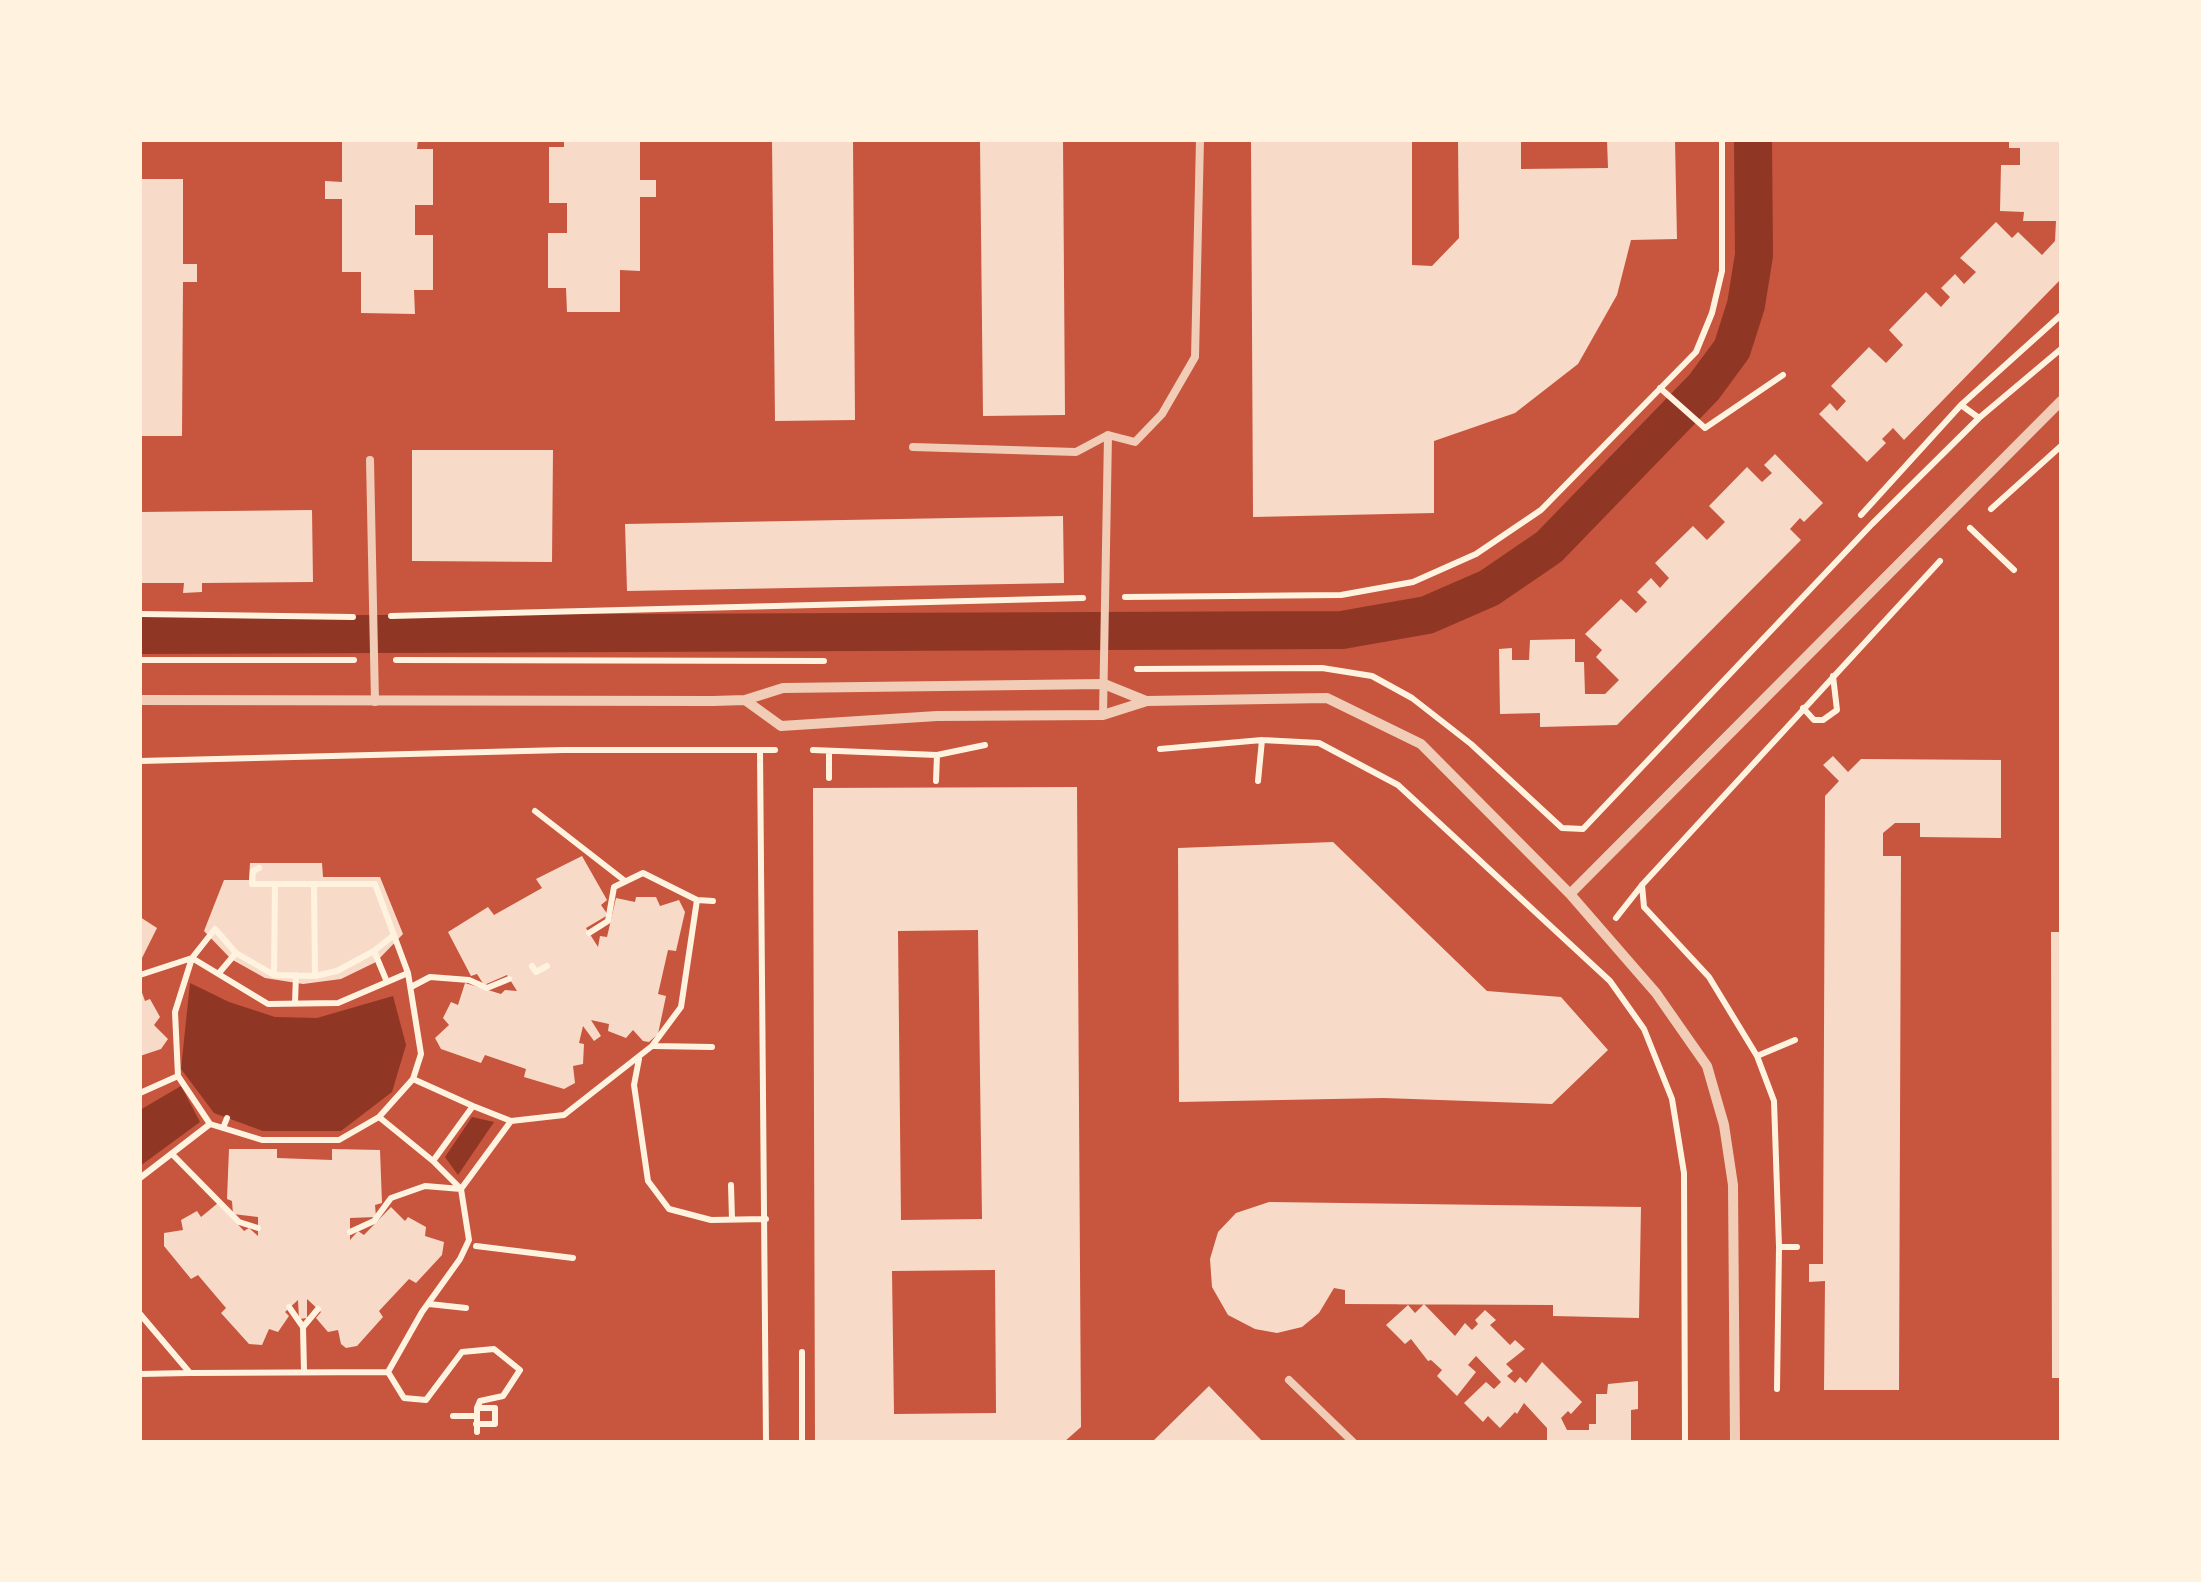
<!DOCTYPE html>
<style>
body{margin:0}
#map{position:relative;width:2201px;height:1582px;overflow:hidden;background:#c8553d;font-family:Arial,sans-serif}
canvas{display:block}
.frame{position:absolute;inset:0;border:142px solid #fff3e0;pointer-events:none}
</style>
<div id="map">
<canvas width="2201" height="1582"></canvas>
<div class="frame"></div>
</div>
<script>
const ctx = document.querySelector('canvas').getContext('2d');
ctx.lineJoin = 'round';
function fillPath(path, color) { ctx.fillStyle = color; ctx.fill(path, 'evenodd'); }
const toPath = rows => new Path2D(rows.map(r => 'M' + r).join(''));
function stroke(path, color, width, dash) { ctx.strokeStyle = color; ctx.lineWidth = width; ctx.lineCap = dash ? 'butt' : 'round'; ctx.setLineDash(dash || []); ctx.stroke(path); }
const water = toPath([
 [190,983,229,1002,275,1017,317,1018,393,996,406,1045,392,1092,341,1131,263,1131,214,1113,181,1069],
 [181,1086,200,1122,140,1166,140,1110],
 [472,1117,494,1122,458,1175,445,1157]
]);
const canal = toPath([
 [140,635,1342,630,1427,615,1489,588,1549,547,1704,387,1732,349,1746,305,1754,255,1753,140]
]);
const building = toPath([
 [342,140,418,140,417,149,433,149,433,205,415,205,415,235,433,235,433,290,414,290,415,314,361,313,361,272,342,272,342,199,325,199,325,181,342,182],
 [564,140,640,140,640,180,656,180,656,197,640,197,640,271,620,270,620,312,567,312,566,288,548,288,548,233,567,233,567,203,549,203,549,147,564,147],
 [772,140,853,140,855,420,775,421],
 [980,140,1063,140,1065,415,983,416],
 [1251,140,1412,140,1412,265,1432,266,1459,238,1458,140,1521,140,1521,169,1608,168,1607,140,1675,140,1677,239,1631,240,1617,295,1578,364,1515,413,1434,441,1434,513,1253,517],
 [2009,140,2061,140,2061,279,1904,440,1893,428,1882,439,1886,443,1867,462,1819,414,1830,403,1837,411,1846,401,1831,386,1869,347,1886,363,1903,345,1889,330,1926,292,1941,307,1950,297,1941,288,1955,274,1964,284,1976,272,1960,258,1996,222,2012,238,2018,232,2042,255,2055,241,2056,221,2023,221,2024,212,2000,211,2001,165,2020,165,2020,148,2009,148],
 [140,179,183,179,183,264,197,264,197,282,183,282,182,436,140,436],
 [412,450,553,450,552,562,412,561],
 [1775,454,1823,503,1804,522,1800,518,1790,529,1801,540,1617,725,1540,727,1540,713,1500,714,1499,649,1512,648,1512,660,1529,660,1530,640,1575,639,1575,662,1584,662,1585,694,1605,694,1619,680,1596,657,1602,650,1585,634,1621,599,1636,613,1647,602,1637,592,1651,578,1660,588,1669,578,1655,563,1693,526,1707,540,1725,522,1709,506,1747,467,1762,482,1772,473,1764,465],
 [312,510,313,582,202,583,202,592,183,593,184,583,140,583,140,512],
 [1063,516,1064,583,627,591,625,524],
 [1833,756,1848,772,1861,759,2001,760,2001,838,1920,837,1920,823,1895,823,1883,833,1883,856,1901,856,1899,1390,1824,1390,1825,1281,1809,1282,1809,1264,1823,1264,1825,796,1839,781,1823,765],
 [1077,787,1081,1427,1064,1442,815,1442,813,788],
 [978,930,982,1219,901,1220,898,931],
 [995,1270,996,1413,894,1414,892,1271],
 [1333,842,1487,991,1561,997,1608,1050,1552,1104,1384,1098,1179,1102,1178,848],
 [582,856,607,900,601,905,608,915,586,928,598,947,600,936,607,937,616,898,635,902,636,897,656,897,660,906,679,900,685,912,676,951,668,950,658,994,666,996,658,1034,649,1042,643,1041,633,1030,626,1038,608,1031,609,1024,591,1020,601,1036,594,1041,583,1026,579,1043,584,1044,583,1064,573,1066,575,1083,564,1089,524,1077,526,1069,485,1055,481,1063,441,1049,435,1038,449,1025,443,1018,451,1002,458,1005,465,983,501,994,505,990,517,991,507,975,484,985,477,974,471,976,448,932,488,907,494,915,542,888,536,879],
 [250,863,322,863,323,877,380,877,403,934,376,962,341,979,303,984,265,978,231,959,204,931,224,880,249,880],
 [140,917,157,928,140,962],
 [2051,932,2061,932,2061,1378,2052,1378],
 [140,987,145,1001,150,999,160,1017,154,1025,168,1039,161,1049,140,1056],
 [229,1149,277,1149,277,1158,332,1160,332,1149,380,1150,382,1203,375,1205,376,1217,350,1218,350,1240,358,1231,364,1235,391,1207,405,1221,408,1217,426,1227,425,1236,444,1242,442,1255,416,1283,409,1279,379,1311,383,1317,357,1346,346,1348,341,1344,338,1330,328,1332,316,1318,321,1312,307,1299,307,1318,299,1319,298,1300,285,1312,289,1316,278,1332,269,1329,262,1345,249,1344,221,1313,226,1308,198,1275,191,1279,164,1246,164,1233,183,1230,181,1220,197,1211,201,1217,218,1203,244,1231,249,1228,258,1236,258,1217,233,1214,232,1201,227,1199],
 [1269,1202,1641,1207,1639,1318,1553,1316,1553,1305,1345,1304,1345,1290,1334,1288,1319,1313,1302,1327,1277,1333,1255,1329,1228,1315,1212,1287,1210,1259,1218,1232,1236,1213],
 [1424,1304,1455,1336,1465,1323,1472,1330,1478,1324,1475,1320,1485,1310,1496,1320,1490,1325,1510,1345,1515,1340,1525,1349,1506,1364,1513,1371,1507,1376,1515,1383,1520,1377,1526,1383,1542,1362,1582,1402,1571,1414,1568,1411,1561,1418,1567,1430,1589,1430,1589,1424,1596,1424,1596,1394,1607,1394,1608,1384,1638,1381,1638,1409,1631,1410,1631,1442,1547,1442,1547,1428,1524,1403,1517,1414,1515,1412,1500,1428,1488,1416,1483,1422,1464,1403,1486,1382,1494,1389,1501,1382,1476,1356,1468,1365,1476,1372,1457,1396,1437,1376,1442,1370,1431,1360,1428,1361,1411,1339,1405,1344,1386,1325,1408,1305,1415,1313],
 [1209,1386,1263,1442,1152,1442]
]);
const path = toPath([
 [1660,388,1705,428,1783,375],
 [1961,405,1979,418],
 [1991,509,2061,446],
 [1861,515,1961,405,2061,315],
 [1970,528,2014,570],
 [1125,597,1341,595,1413,582,1476,554,1541,510,1696,352,1712,313,1722,271,1722,140],
 [140,614,353,617],
 [391,616,1083,598],
 [140,660,354,660],
 [396,660,824,661],
 [1137,669,1322,668,1372,676,1412,698,1471,744,1562,828,1583,829,1872,524,1979,418,2061,349],
 [1803,708,1814,720,1823,720,1837,710,1833,676],
 [1160,749,1262,740,1319,743,1398,785,1610,981,1644,1029,1672,1099,1684,1173,1685,1442],
 [760,750,766,1442],
 [813,750,937,755,985,745],
 [140,761,563,750,775,750],
 [829,778,829,751],
 [936,781,937,755],
 [1258,781,1262,740],
 [535,811,625,881],
 [259,868,253,871,252,884,375,884,408,973,421,1054,413,1079,379,1117,433,1161,473,1106,413,1079],
 [275,884,274,975,315,976,314,884],
 [1642,885,1644,907,1709,977,1757,1056,1774,1101,1779,1247,1777,1389],
 [697,900,713,901],
 [1616,918,1642,885,1940,561],
 [374,951,387,982],
 [532,966,536,972,547,966],
 [219,973,236,953],
 [140,975,192,958,268,1004,338,1003,408,973],
 [315,976,337,971,374,951,394,935],
 [411,987,430,977,469,980,487,988,509,979],
 [295,1003,296,975],
 [654,1046,712,1047],
 [1757,1056,1795,1040],
 [639,1059,634,1085,648,1181,669,1209,711,1220,766,1219],
 [178,1076,175,1012,192,958,215,929,236,953,274,975],
 [140,1093,178,1076,210,1124,140,1178],
 [511,1121,564,1115,652,1046,681,1007,697,900,643,873,614,887,608,921,589,933],
 [210,1124,262,1140,339,1140,379,1117],
 [223,1128,227,1118],
 [172,1154,239,1222,258,1228],
 [433,1161,461,1189,511,1121,473,1106],
 [731,1185,732,1219],
 [350,1232,374,1221,391,1198,425,1186,461,1189,469,1240,460,1259,422,1312,388,1372,404,1398,426,1400,462,1352,494,1349,520,1370,503,1396,480,1401,477,1408],
 [476,1246,573,1258],
 [1779,1247,1797,1247],
 [429,1304,466,1308],
 [289,1307,303,1327],
 [140,1314,190,1373,388,1372],
 [304,1371,303,1327,318,1309],
 [140,1374,189,1373],
 [453,1416,477,1416],
 [476,1424,495,1424,495,1408,477,1408],
 [477,1432,477,1408],
 [802,1442,802,1352]
]);
const service = toPath([
 [913,447,1076,452,1108,435,1135,442,1162,414,1195,357,1200,140],
 [370,460,375,702],
 [1103,715,1108,435],
 [1289,1380,1353,1442]
]);
const minor = toPath([
 [140,700,713,701,745,700,783,688,1104,684,1146,701],
 [745,700,781,726,937,716,1103,715,1147,701,1327,698,1421,744,1570,894,1656,993,1707,1066,1724,1125,1733,1185,1735,1442],
 [1570,894,2061,401]
]);
fillPath(water, '#8f3625');
stroke(canal, '#8f3625', 38);
fillPath(building, '#f7dbc8');
stroke(path, '#fff3e0', 6);
stroke(service, '#f1ccb7', 8);
stroke(minor, '#f1ccb7', 10);
</script>
